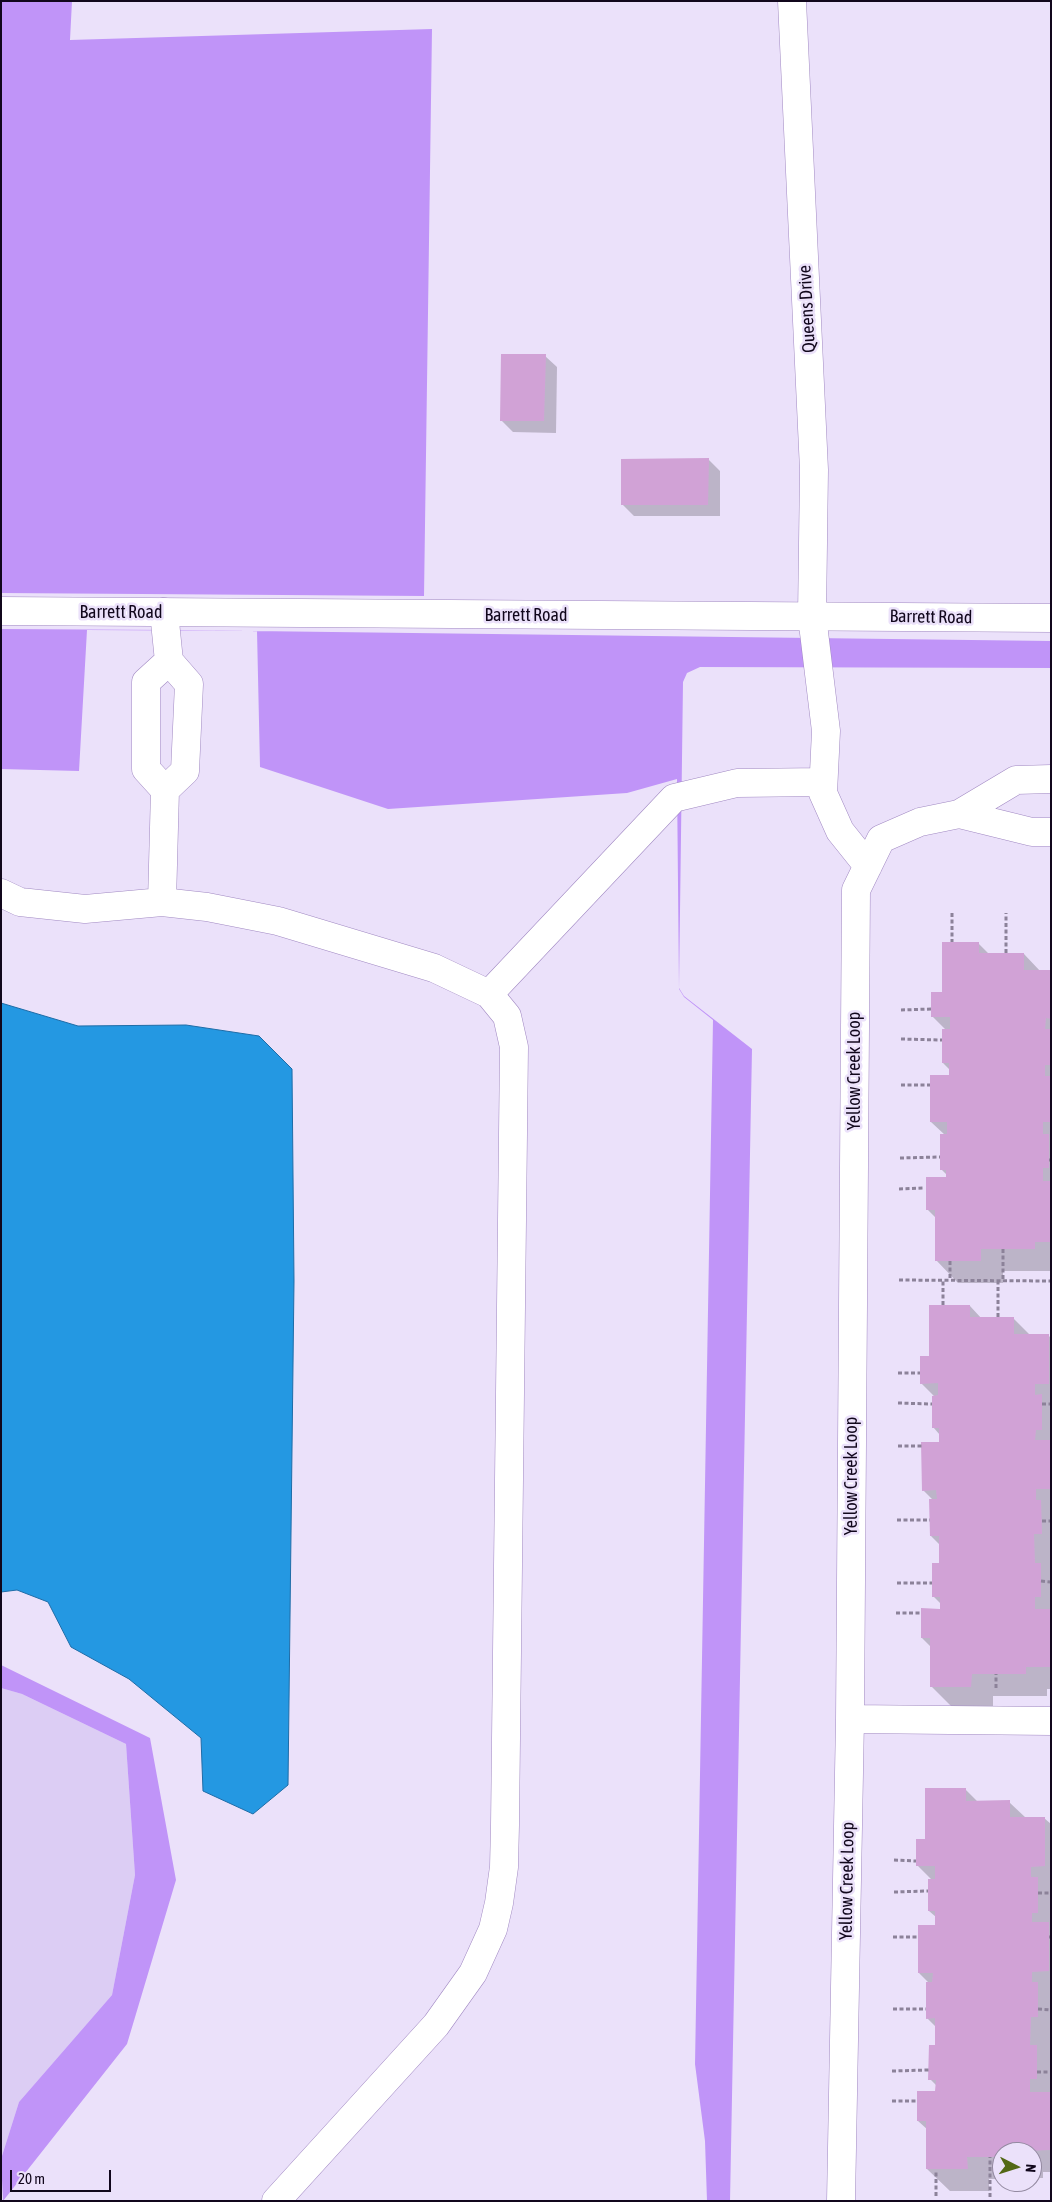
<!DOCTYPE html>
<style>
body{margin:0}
#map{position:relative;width:1052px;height:2202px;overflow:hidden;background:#ebe1fa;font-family:"Asap Condensed",sans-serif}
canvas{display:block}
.frame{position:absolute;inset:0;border:2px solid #11071c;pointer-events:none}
.north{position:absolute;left:992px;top:2142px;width:50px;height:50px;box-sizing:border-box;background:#ebe1fa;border:1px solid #948aa1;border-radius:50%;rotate:95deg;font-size:14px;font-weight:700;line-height:20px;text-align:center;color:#11071c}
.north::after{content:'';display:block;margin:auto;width:18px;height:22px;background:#536816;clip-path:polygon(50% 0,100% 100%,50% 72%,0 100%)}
.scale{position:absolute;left:10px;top:2170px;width:101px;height:22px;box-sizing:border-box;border:2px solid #11071c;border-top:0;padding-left:6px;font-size:15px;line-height:18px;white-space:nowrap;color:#11071c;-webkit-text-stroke:4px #ebe1fa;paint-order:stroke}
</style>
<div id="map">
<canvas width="1052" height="2202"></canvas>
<div class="frame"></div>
<div class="north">N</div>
<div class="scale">20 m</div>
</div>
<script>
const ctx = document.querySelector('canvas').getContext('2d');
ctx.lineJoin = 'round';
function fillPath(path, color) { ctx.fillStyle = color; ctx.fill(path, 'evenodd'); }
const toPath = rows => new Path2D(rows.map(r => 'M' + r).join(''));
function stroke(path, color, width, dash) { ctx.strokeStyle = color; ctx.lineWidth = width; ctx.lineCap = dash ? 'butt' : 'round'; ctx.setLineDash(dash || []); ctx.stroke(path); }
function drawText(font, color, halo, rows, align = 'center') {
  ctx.font = font + ' "Asap Condensed",sans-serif'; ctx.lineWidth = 5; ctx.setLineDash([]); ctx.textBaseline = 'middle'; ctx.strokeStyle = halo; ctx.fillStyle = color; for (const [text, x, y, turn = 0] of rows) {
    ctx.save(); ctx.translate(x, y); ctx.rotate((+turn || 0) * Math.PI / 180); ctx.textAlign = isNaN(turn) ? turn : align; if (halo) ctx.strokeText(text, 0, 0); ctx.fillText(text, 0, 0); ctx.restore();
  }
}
const green = toPath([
 [1,1688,22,1694,126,1744,135,1875,112,1995,19,2102,1,2159]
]);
const forest = toPath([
 [1,1,72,1,70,40,432,29,424,596,1,593],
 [1,629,173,630,1051,641,1051,668,700,667,687,673,683,682,679,988,684,996,752,1049,730,2201,707,2201,705,2141,695,2064,713,1020,684,997,679,989,677,779,627,793,388,809,260,767,257,631,87,630,79,771,1,769],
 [1,1665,150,1738,176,1880,127,2044,3,2201,1,2159,19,2102,112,1995,135,1875,126,1744,22,1694,1,1688]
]);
const water = toPath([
 [1,1003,78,1026,186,1025,259,1036,292,1069,294,1281,288,1785,253,1814,203,1791,201,1738,129,1679,71,1647,48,1602,17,1590,1,1592,1,1003]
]);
const shadow = toPath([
 [545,356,557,367,556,433,513,432,501,420],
 [708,459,720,471,720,516,634,516,622,504],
 [978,943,989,954,1024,954,1041,972,1051,972,1051,1271,1003,1271,1003,1283,958,1283,936,1260,936,1218,927,1209,947,1178,947,1175,941,1169,945,1135,931,1122,950,1076,950,1070,943,1063,947,1031,932,1016,943,993],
 [970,1306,982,1319,1013,1318,1030,1335,1048,1335,1051,1338,1051,1689,1047,1689,1047,1696,993,1696,993,1708,953,1708,931,1686,931,1647,922,1638,941,1610,941,1604,933,1596,940,1564,940,1545,931,1536,933,1500,923,1490,940,1443,940,1435,933,1427,935,1397,921,1383,930,1357],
 [965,1789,978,1802,1009,1802,1026,1818,1044,1818,1051,1824,1051,2172,1043,2172,1043,2178,1032,2178,1032,2152,1002,2152,1002,2179,989,2179,989,2191,950,2191,927,2169,928,2130,918,2121,936,2092,937,2086,930,2079,936,2047,936,2027,927,2018,929,1983,919,1973,936,1926,936,1917,929,1911,932,1880,918,1866,926,1840]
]);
const building = toPath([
 [501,354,546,354,544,421,500,421],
 [709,458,708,505,621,505,621,459],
 [942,942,979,942,979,953,1024,953,1024,970,1051,970,1051,1019,1046,1018,1045,1029,1051,1029,1051,1065,1045,1065,1045,1076,1051,1076,1051,1122,1043,1122,1043,1134,1049,1134,1049,1168,1043,1168,1043,1181,1051,1181,1051,1242,1035,1242,1035,1249,981,1249,981,1261,935,1261,935,1210,926,1210,926,1177,946,1177,946,1170,940,1170,940,1134,947,1134,947,1122,930,1122,930,1075,949,1075,949,1063,942,1063,942,1029,950,1029,950,1017,931,1017,931,992,942,992],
 [929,1305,970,1305,970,1317,1014,1317,1014,1334,1049,1334,1049,1384,1035,1384,1035,1395,1042,1394,1042,1430,1036,1430,1035,1440,1051,1440,1051,1489,1036,1489,1036,1500,1041,1500,1042,1534,1034,1534,1035,1563,1041,1563,1041,1597,1035,1597,1035,1609,1051,1609,1051,1667,1026,1667,1026,1674,972,1674,971,1687,930,1687,930,1638,921,1638,921,1608,940,1609,940,1597,932,1597,932,1563,939,1563,939,1536,930,1536,929,1499,937,1499,936,1490,922,1491,921,1442,939,1442,939,1428,932,1428,932,1396,938,1395,938,1383,920,1384,920,1356,929,1356],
 [925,1788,966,1788,966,1801,1010,1800,1010,1817,1045,1817,1045,1866,1031,1867,1031,1877,1038,1877,1038,1913,1032,1913,1032,1922,1049,1922,1049,1971,1032,1972,1032,1982,1038,1982,1038,2017,1031,2017,1030,2045,1037,2045,1037,2079,1030,2079,1030,2092,1050,2092,1050,2150,1002,2152,1002,2157,967,2157,968,2169,926,2169,926,2121,917,2121,917,2091,935,2091,936,2080,928,2080,929,2045,935,2045,935,2018,926,2019,926,1982,932,1982,933,1973,918,1973,918,1925,935,1925,935,1911,928,1911,928,1879,935,1879,935,1866,916,1866,916,1839,925,1839]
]);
const path = toPath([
 [952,913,952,942],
 [1006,953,1006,913],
 [901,1010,931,1009],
 [901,1039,942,1040],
 [901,1085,930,1085],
 [900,1158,940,1157],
 [1049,1160,1051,1160],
 [899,1189,925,1188],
 [1003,1249,1003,1281],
 [950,1261,950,1280],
 [899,1280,1051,1281],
 [943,1305,943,1280],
 [998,1317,998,1281],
 [898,1373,920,1373],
 [898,1403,932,1404],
 [1042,1404,1051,1404],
 [898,1446,922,1446],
 [897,1520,930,1520],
 [1042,1521,1051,1521],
 [1041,1581,1051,1582],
 [897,1583,932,1583],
 [896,1613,921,1613],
 [996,1688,996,1674],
 [894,1860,916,1861],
 [894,1892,928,1891],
 [1038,1893,1051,1893],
 [893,1937,918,1937],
 [1049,1937,1051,1937],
 [893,2009,926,2009],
 [1038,2009,1051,2010],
 [892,2071,929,2070],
 [1037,2072,1051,2072],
 [892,2101,917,2101],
 [936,2196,936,2170],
 [990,2197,990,2157]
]);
const street = toPath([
 [792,1,814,470,812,616,826,731,823,793,840,831,868,866],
 [164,612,169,661,189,684,185,771,165,790,146,769,146,682,169,661],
 [165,790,162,902,207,907,278,921,434,968,489,994,507,1016,514,1047,505,1825,504,1867,499,1903,493,1929,473,1973,436,2025,276,2201],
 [959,814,1032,832,1051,832],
 [1,893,20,902,85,909,162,902],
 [489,994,674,798,737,783,823,782],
 [850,1719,1051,1721],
 [841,2201,850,1719,856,890,881,839,920,822,959,814,1016,780,1051,779]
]);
const secondary = toPath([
 [1,611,1051,618]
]);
const streetNames = [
 ["Queens Drive",807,309,-93],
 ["Barrett Road",121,612],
 ["Barrett Road",526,615],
 ["Barrett Road",931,617,1],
 ["Yellow Creek Loop",854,1071,-90],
 ["Yellow Creek Loop",851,1476,-90],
 ["Yellow Creek Loop",847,1881,-89]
];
fillPath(green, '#dccdf4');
fillPath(forest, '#c094f8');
fillPath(water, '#2498e2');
stroke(water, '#1e6ca7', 1);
fillPath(shadow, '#0003');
fillPath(building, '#d1a2d6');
stroke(street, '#a088c2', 29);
stroke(secondary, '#a088c2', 29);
stroke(path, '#8c8299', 3, [4, 2.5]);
stroke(street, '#fff', 28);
stroke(secondary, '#fff', 28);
drawText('18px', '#11071c', '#ebe1fa', streetNames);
</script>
